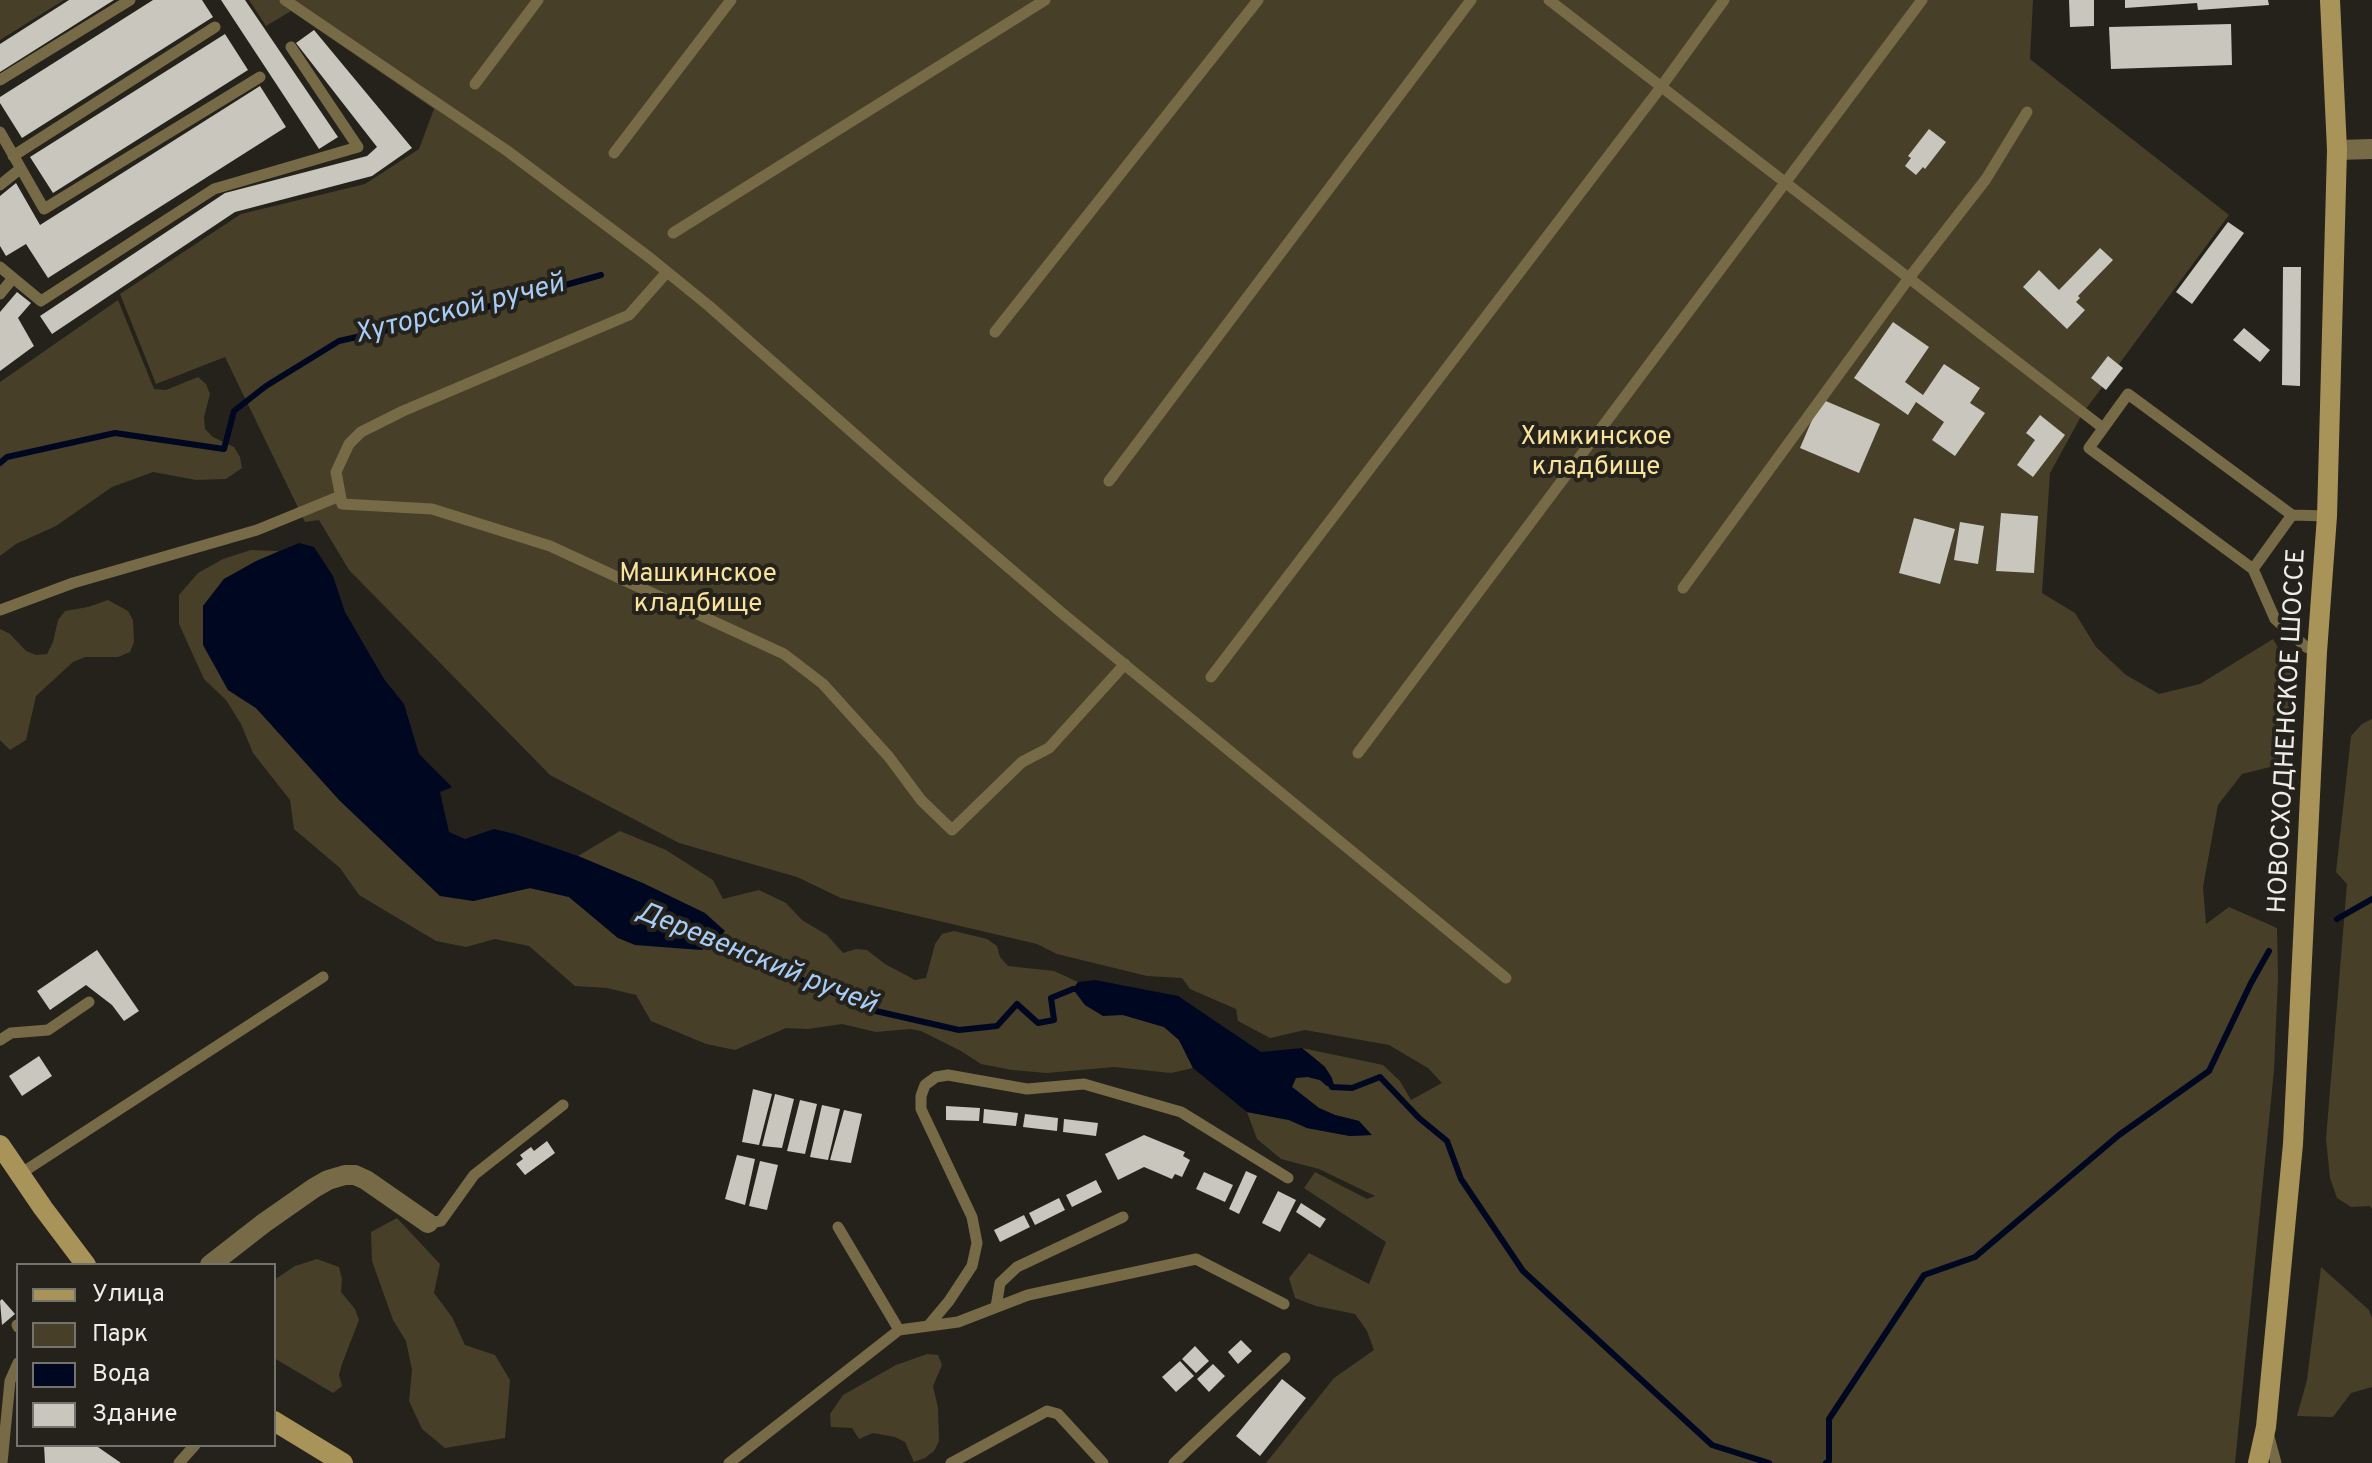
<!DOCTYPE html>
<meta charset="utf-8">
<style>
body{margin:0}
#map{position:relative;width:2372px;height:1463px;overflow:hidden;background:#24221b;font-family:Overpass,sans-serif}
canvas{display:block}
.legend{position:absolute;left:16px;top:1263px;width:260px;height:184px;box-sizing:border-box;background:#24221b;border:2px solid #75736d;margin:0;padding:10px 14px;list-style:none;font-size:24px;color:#efede9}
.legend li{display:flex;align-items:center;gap:16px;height:40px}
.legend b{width:40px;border:2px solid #75736d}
</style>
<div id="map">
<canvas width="2372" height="1463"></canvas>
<ul class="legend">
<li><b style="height:10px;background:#a89358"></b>Улица</li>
<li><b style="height:22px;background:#473f28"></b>Парк</li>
<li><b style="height:22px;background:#000720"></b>Вода</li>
<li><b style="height:22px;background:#c8c6bd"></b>Здание</li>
</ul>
</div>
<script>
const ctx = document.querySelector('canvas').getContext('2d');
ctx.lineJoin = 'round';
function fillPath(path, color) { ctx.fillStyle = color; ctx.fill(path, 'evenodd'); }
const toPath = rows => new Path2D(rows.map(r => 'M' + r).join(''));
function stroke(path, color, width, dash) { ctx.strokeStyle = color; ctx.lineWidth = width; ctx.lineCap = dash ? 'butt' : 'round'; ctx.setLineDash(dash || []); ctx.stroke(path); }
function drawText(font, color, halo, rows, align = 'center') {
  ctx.font = font + ' Overpass,sans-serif'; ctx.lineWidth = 8; ctx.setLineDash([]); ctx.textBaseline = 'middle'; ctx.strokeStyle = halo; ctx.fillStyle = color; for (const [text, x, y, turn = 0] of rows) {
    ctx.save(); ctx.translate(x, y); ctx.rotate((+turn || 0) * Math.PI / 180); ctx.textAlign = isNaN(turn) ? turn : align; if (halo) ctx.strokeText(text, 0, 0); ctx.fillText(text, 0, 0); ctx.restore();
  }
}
const green = toPath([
 [0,0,64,0,0,40],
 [249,0,2033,0,2030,59,2229,215,2083,413,2050,473,2042,593,2075,613,2096,647,2126,675,2159,694,2200,684,2273,639,2297,680,2287,714,2282,764,2242,774,2218,805,2203,887,2206,924,2229,907,2277,928,2278,978,2274,1070,2235,1463,1266,1463,1334,1378,1374,1350,1367,1331,1355,1314,1316,1306,1295,1298,1289,1278,1309,1253,1369,1284,1386,1242,1304,1188,1315,1172,1367,1199,1375,1196,1319,1169,1281,1159,1257,1139,1247,1112,1289,1120,1307,1128,1350,1136,1370,1135,1359,1121,1335,1115,1319,1108,1292,1087,1295,1077,1308,1077,1320,1080,1327,1086,1325,1067,1302,1048,1383,1065,1400,1081,1411,1100,1442,1083,1428,1068,1389,1045,1305,1030,1270,1038,1238,1021,1236,1009,1190,989,1182,978,1147,976,1057,954,1037,944,841,898,797,877,679,843,550,775,349,570,319,520,305,522,225,357,156,384,120,294,241,214,365,184,419,149,434,109,291,11,266,26],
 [118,300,154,389,166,390,198,377,206,384,210,394,204,417,205,429,213,437,234,447,240,457,242,468,226,479,196,480,153,472,112,487,56,526,16,544,0,556,0,382],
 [251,550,279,551,224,579,203,606,228,690,256,708,286,740,473,901,530,888,569,897,618,938,645,884,578,856,620,831,666,850,713,880,723,899,759,890,786,903,802,920,827,935,843,953,856,949,867,950,885,964,915,980,926,978,935,944,942,934,954,931,987,939,997,946,1000,957,1008,966,1054,971,1078,982,1073,989,1085,1005,1103,1015,1123,1015,1164,1027,1179,1040,1193,1068,1171,1073,1114,1067,1047,1073,1012,1070,981,1064,961,1051,921,1031,910,1029,876,1032,842,1024,808,1029,786,1028,735,1050,706,1044,651,1021,636,995,607,988,575,986,529,946,495,939,466,947,436,941,359,895,340,868,294,829,290,800,253,753,241,724,226,700,204,679,179,624,179,595,198,573,223,559],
 [108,600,128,611,133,620,134,642,130,652,118,657,85,657,73,662,36,696,26,740,10,750,0,740,0,629,10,634,26,651,36,655,47,654,53,642,58,620,65,611,88,607],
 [2372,719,2372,1209,2370,1206,2351,1207,2337,1198,2330,1178,2326,1139,2347,884,2336,872,2351,736,2362,724],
 [397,1218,440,1264,434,1293,452,1317,465,1345,495,1355,510,1380,505,1438,445,1448,422,1429,409,1401,412,1370,406,1341,393,1320,372,1261,371,1232],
 [317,1259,339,1267,342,1279,341,1292,355,1309,359,1320,342,1364,339,1375,342,1386,333,1393,274,1358,274,1280,295,1266],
 [2321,1267,2369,1310,2372,1318,2372,1387,2351,1393,2333,1417,2297,1416,2307,1380],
 [927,1354,938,1355,942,1365,933,1386,938,1408,939,1441,934,1451,925,1458,914,1462,905,1442,895,1437,873,1433,859,1439,852,1428,831,1427,830,1414,843,1395,896,1365]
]);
const water = toPath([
 [299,543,314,547,333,576,345,612,384,679,404,704,419,754,452,787,440,792,449,832,465,839,494,829,515,834,578,856,645,884,705,913,725,931,712,946,701,950,635,945,618,938,569,897,530,888,473,901,440,896,339,800,256,708,228,690,203,645,203,606,224,579,256,561],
 [1095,980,1178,996,1261,1052,1302,1048,1325,1067,1332,1078,1334,1087,1327,1086,1320,1080,1308,1077,1296,1078,1292,1087,1319,1108,1335,1115,1359,1121,1372,1135,1350,1136,1307,1128,1289,1120,1247,1112,1193,1068,1179,1040,1164,1027,1123,1015,1103,1016,1085,1005,1073,989,1078,982]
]);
const stream = toPath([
 [0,463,7,457,115,433,224,449,234,411,266,386,339,341,480,309,601,275],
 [2337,919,2372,899],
 [705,943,826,989,867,1009,959,1030,997,1026,1017,1004,1038,1023,1054,1020,1051,998,1073,989,1080,989],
 [1329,1081,1332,1087,1352,1088,1380,1077,1419,1118,1447,1141,1461,1179,1523,1271,1712,1445,1769,1463],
 [1826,1463,1829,1461,1829,1419,1924,1275,1975,1257,2119,1135,2209,1071,2251,983,2269,951]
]);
const building = toPath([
 [69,0,114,0,0,72,0,44],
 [153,0,202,0,213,17,22,138,0,103,0,97],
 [221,0,245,0,338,137,319,149],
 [2069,0,2094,0,2094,26,2070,27],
 [2125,0,2268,0,2269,5,2198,10,2197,3,2125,8],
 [2231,24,2232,65,2111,69,2109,27],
 [314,30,412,148,372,176,235,212,52,334,40,316,225,193,367,156,377,147,296,43],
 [225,34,248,70,53,193,30,157],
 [260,86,286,127,48,278,26,244,6,256,0,246,0,196,16,183,40,225],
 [1929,129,1946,142,1925,169,1923,167,1916,175,1905,166,1911,158,1908,156],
 [2228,222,2244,233,2192,304,2176,292],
 [2100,248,2113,260,2078,296,2080,298,2076,302,2085,310,2067,329,2023,287,2039,270,2059,290],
 [2283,267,2301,267,2300,386,2282,385],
 [17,292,31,303,18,318,34,346,0,371,0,312],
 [1893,322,1929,347,1905,382,1923,395,1944,364,1980,388,1970,403,1985,413,1955,456,1932,440,1944,422,1916,402,1908,415,1854,378],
 [2244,328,2270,350,2260,362,2233,340],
 [2108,356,2123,368,2106,390,2091,378],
 [1821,399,1880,424,1859,473,1800,448],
 [2040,415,2065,435,2033,477,2017,465,2035,440,2026,433],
 [2001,513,2038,516,2034,573,1996,571],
 [1914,518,1955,529,1940,584,1899,573],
 [1960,522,1984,526,1978,564,1954,560],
 [97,950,139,1011,124,1021,112,1005,86,985,50,1010,37,991],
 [39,1056,52,1076,22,1096,9,1076],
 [753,1089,772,1094,759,1145,742,1142],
 [775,1094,794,1099,782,1148,762,1146],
 [800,1100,817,1104,805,1154,787,1151],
 [822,1105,840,1109,828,1160,810,1157],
 [946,1106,980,1108,979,1121,946,1120],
 [984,1109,1018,1113,1016,1126,983,1123],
 [844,1110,862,1114,851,1163,830,1160],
 [1025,1114,1058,1118,1057,1131,1023,1127],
 [1064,1119,1098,1123,1096,1136,1063,1132],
 [1144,1135,1185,1152,1183,1156,1190,1160,1182,1177,1175,1174,1172,1179,1144,1167,1118,1180,1105,1154],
 [547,1141,555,1153,525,1175,516,1164,523,1159,520,1155,531,1147,534,1151],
 [737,1155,755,1159,745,1205,725,1199],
 [760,1161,778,1165,767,1210,749,1206],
 [1246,1171,1257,1176,1239,1214,1229,1209],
 [1204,1172,1233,1185,1225,1202,1196,1189],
 [1096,1180,1102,1192,1072,1207,1066,1195],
 [1278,1191,1296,1200,1280,1232,1262,1223],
 [1059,1198,1065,1210,1035,1225,1029,1213],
 [1301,1203,1326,1219,1320,1228,1296,1212],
 [1024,1215,1030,1227,1000,1242,994,1230],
 [2,1299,15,1314,2,1325,0,1301],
 [1241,1340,1252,1351,1238,1364,1228,1352],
 [1195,1346,1209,1361,1196,1373,1182,1359],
 [1180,1361,1194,1376,1176,1392,1162,1377],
 [1213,1364,1225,1376,1209,1392,1197,1379],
 [1282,1379,1306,1398,1260,1456,1236,1436],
 [44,1445,95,1445,121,1463,45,1463]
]);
const lane = toPath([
 [285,0,506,150,650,258,709,306,902,476,1063,614,1506,978],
 [1549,0,2103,428],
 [0,80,130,0],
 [475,84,538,0],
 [0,132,44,209,260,77],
 [614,153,731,0],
 [13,156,215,27],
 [0,185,20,169],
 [673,233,1045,0],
 [0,267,41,301,214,189,358,147,291,47],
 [667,272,629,315,403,411,361,432,349,444,336,472,342,504,432,509,550,546,784,654,823,684,889,757,921,800,952,830,1022,762,1049,748,1125,664],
 [0,294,13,278],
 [995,332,1258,0],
 [1109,481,1471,0],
 [2253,569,2292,515],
 [1683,588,1909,278,1986,179,2027,112],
 [0,610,73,583,257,530,340,496],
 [2317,652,2306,647,2275,619,2253,569,2089,448,2128,394,2292,515,2327,516],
 [1211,677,1661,87,1724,0],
 [1358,753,1922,0],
 [0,1040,11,1033,48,1030,89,1002],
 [20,1174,323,977],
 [428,1223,441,1221,474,1175,563,1105],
 [996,1307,1000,1283,1017,1267,1123,1217],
 [17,1325,18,1327],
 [928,1326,949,1301,972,1266,977,1243,972,1217,921,1109,921,1096,925,1085,936,1077,948,1075,1027,1089,1084,1084,1181,1112,1288,1178],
 [899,1330,958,1322,1028,1295,1196,1259,1284,1304],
 [2269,1437,2276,1463],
 [2,1463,10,1381,18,1363],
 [179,1463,195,1445],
 [729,1463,899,1330,838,1227],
 [951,1463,1047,1411,1058,1414,1103,1463],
 [1174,1463,1285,1358]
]);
const street = toPath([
 [2337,150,2372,149],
 [210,1265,264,1223,314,1188,328,1180,345,1175,355,1175,366,1180,428,1223]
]);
const secondary = toPath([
 [0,1145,43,1208,86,1265],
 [274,1421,343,1463],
 [2258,1463,2266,1427,2293,1144,2317,652,2327,516,2337,150,2330,0]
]);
const parkNames = [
 ["Химкинское",1596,439],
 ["кладбище",1596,469],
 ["Машкинское",698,576],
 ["кладбище",698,606]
];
const streetNames = [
 ["НОВОСХОДНЕНСКОЕ ШОССЕ",2289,731,-87]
];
const waterNames = [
 ["Хуторской ручей",460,311,-14],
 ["Деревенский ручей",756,960,22]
];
fillPath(green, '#473f28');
fillPath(water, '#000720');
stroke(stream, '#000720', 6);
fillPath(building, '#c8c6bd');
stroke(lane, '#776a46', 11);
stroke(street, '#776a46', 20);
stroke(secondary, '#a89358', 20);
drawText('26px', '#f9e29c', '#24221b', parkNames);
drawText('26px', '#efede9', '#24221b', streetNames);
drawText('italic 28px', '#a6ccf7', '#24221b', waterNames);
</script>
